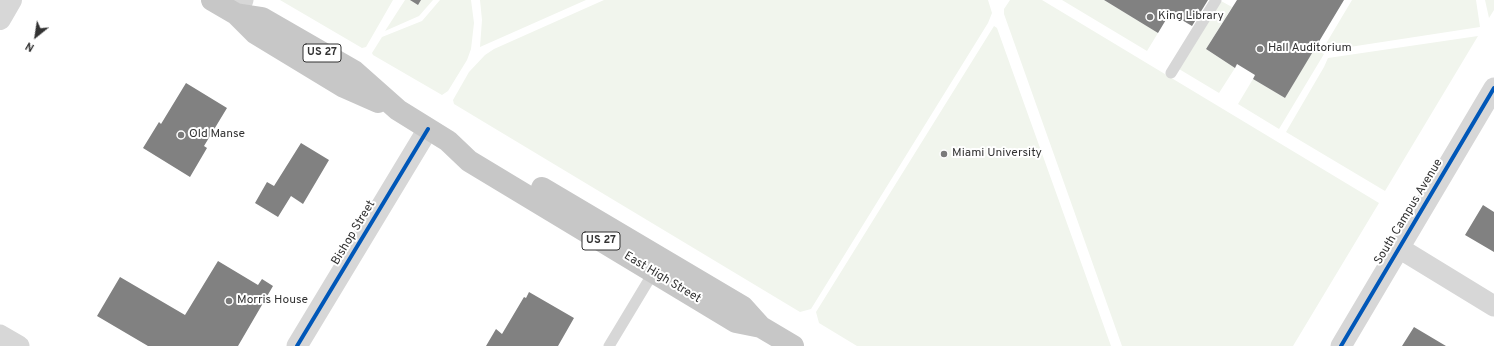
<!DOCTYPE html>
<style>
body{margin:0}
#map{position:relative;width:1494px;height:346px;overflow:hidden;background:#fff;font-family:Overpass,sans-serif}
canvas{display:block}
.north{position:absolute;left:16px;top:16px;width:40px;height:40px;-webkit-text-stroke:3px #fff;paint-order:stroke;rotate:210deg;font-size:11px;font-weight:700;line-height:16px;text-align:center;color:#333}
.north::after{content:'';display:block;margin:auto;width:14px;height:18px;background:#333;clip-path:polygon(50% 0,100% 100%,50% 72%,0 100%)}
</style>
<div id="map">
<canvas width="1494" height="346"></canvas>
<div class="north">N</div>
</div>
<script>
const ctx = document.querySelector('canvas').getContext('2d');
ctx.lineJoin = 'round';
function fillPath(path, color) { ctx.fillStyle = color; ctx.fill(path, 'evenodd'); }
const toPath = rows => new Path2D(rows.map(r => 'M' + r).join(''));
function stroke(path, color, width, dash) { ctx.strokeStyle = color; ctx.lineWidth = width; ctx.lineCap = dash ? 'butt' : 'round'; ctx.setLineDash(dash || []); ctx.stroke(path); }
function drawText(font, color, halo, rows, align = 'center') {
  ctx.font = font + ' Overpass,sans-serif'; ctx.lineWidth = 4; ctx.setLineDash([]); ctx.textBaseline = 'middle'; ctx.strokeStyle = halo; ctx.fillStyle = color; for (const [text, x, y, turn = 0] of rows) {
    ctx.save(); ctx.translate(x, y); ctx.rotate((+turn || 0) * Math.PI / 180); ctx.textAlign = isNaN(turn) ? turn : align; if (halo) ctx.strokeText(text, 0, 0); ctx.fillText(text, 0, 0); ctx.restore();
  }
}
const green = toPath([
 [280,0,393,0,366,47,362,48],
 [405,0,433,0,419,16,385,31],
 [440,0,471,0,474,23,471,49,467,60,448,91,442,95,373,55,372,53,382,37,422,21],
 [480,0,586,0,480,47,482,20],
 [604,0,988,0,992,13,988,23,811,309,800,312,454,104,453,100,469,72,485,55,494,49],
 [1010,0,1042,0,1379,203,1293,346,1122,346,1004,14,1004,9],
 [1062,0,1104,0,1158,33,1147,51],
 [1352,0,1476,0,1480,27,1330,50,1324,47],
 [1485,0,1494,0,1494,10,1489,18],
 [1221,1,1232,7,1206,49,1235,68,1219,93,1179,69],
 [994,26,997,28,1111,346,857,346,819,323,816,312],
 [1478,36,1385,191,1286,132,1324,67,1328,58],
 [1314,49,1324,54,1279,129,1238,104,1253,79,1285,98]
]);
const building = toPath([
 [410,0,421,0,418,5],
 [1104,0,1208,0,1192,26,1170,13,1158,33],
 [1237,0,1344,0,1285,98,1253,79,1255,75,1237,64,1235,68,1206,49],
 [186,83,227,108,204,146,207,148,190,177,143,148,159,122,161,124],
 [301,143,329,160,303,204,291,196,278,217,255,203,267,182,274,186],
 [1483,205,1494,212,1494,252,1465,235],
 [218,261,258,285,262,279,273,286,238,346,148,346,97,316,120,277,185,315],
 [529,292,574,318,558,346,486,346,496,329,502,334,524,297,526,298],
 [1414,327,1446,346,1402,346]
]);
const service = toPath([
 [1171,73,1216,0],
 [609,346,653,273]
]);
const minor = toPath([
 [236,14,243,0],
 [1399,248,1494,306],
 [0,335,19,346],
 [297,346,428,129],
 [1341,346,1494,88]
]);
const tertiary = toPath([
 [0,19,11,0]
]);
const trunk = toPath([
 [212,0,236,14,255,33,344,87,378,102],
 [236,14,262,18,354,71,398,110,448,141,469,161,736,322,761,327],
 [542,188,743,307,761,327,793,346]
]);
const cycleway = toPath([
 [297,346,428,129],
 [1341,346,1494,88]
]);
const markers = [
 [1150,17,4,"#7a7a7a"],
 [1260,49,4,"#7a7a7a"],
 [181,135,4,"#7a7a7a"],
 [944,154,4,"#7a7a7a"],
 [229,301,4,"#7a7a7a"]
];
const shields = [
 [322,53,38],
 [601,241,38]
];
const shieldNames = [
 ["US 27",322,53],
 ["US 27",601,241]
];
const poiNames = [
 ["King Library",1158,17],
 ["Hall Auditorium",1268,49],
 ["Old Manse",189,135],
 ["Miami University",952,154],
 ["Morris House",237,301]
];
const streetNames = [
 ["South Campus Avenue",1409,212,-59],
 ["Bishop Street",354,233,-59],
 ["East High Street",662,278,31]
];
fillPath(green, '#f1f5ed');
fillPath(building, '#818181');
stroke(service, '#d7d7d7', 11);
stroke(minor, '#d7d7d7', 21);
stroke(tertiary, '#d7d7d7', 22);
stroke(trunk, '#c7c7c7', 22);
stroke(cycleway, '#0057b8', 4);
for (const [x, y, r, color] of markers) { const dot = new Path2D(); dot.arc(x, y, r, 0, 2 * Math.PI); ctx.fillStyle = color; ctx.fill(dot); stroke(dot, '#fff', 1.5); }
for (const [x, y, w] of shields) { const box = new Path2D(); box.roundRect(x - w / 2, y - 9, w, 18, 3); ctx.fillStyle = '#fff'; ctx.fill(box); stroke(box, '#333', 1); }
drawText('bold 11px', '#333', null, shieldNames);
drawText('12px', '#333', '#fff', poiNames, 'left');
drawText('12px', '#333', '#fff', streetNames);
</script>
